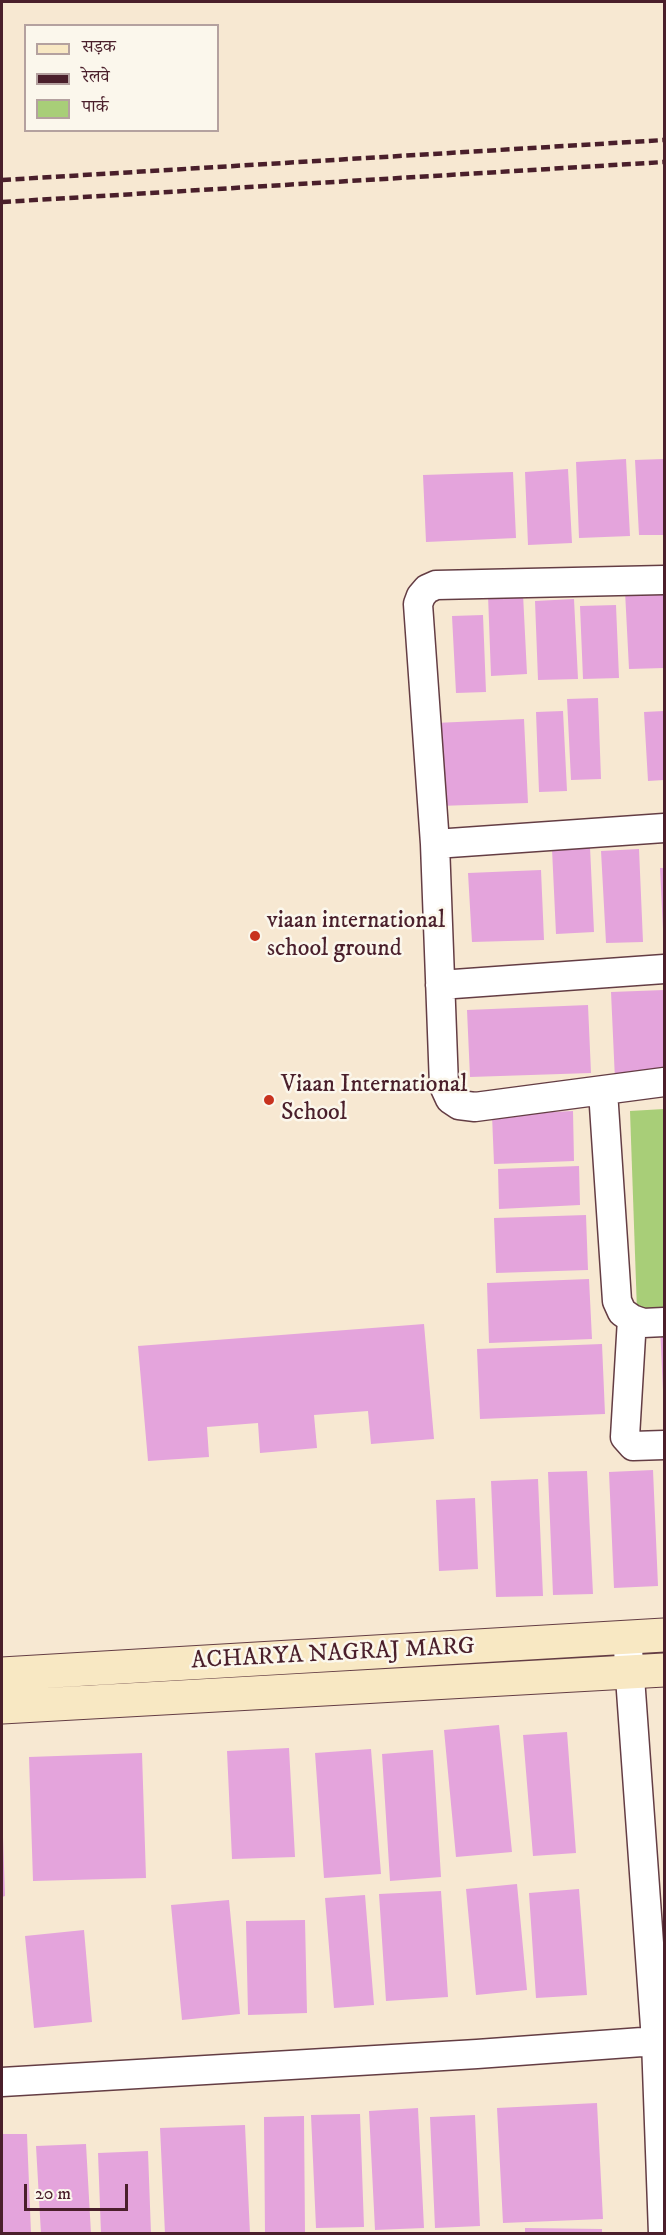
<!DOCTYPE html>
<meta charset="utf-8">
<style>
body{margin:0}
#map{position:relative;width:666px;height:2235px;overflow:hidden;background:#f7e8d2;font-family:"IM FELL DW Pica","Noto Serif Devanagari",serif}
canvas{display:block}
.frame{position:absolute;inset:0;border:3px solid #4a1f2b;pointer-events:none}
.legend{position:absolute;left:24px;top:24px;width:195px;height:108px;box-sizing:border-box;background:#fbf7ec;border:2px solid #b4a19f;margin:0;padding:8px 10px;list-style:none;font-size:18px;color:#4a1f2b}
.legend li{display:flex;align-items:center;gap:12px;height:30px}
.legend b{width:30px;border:2px solid #b4a19f}
.scale{position:absolute;left:24px;top:2184px;width:104px;height:27px;box-sizing:border-box;border:3px solid #4a1f2b;border-top:0;padding-left:8px;font-size:18px;line-height:21px;white-space:nowrap;color:#4a1f2b;-webkit-text-stroke:4px #fbf7ec;paint-order:stroke}
</style>
<div id="map">
<canvas width="666" height="2235"></canvas>
<div class="frame"></div>
<ul class="legend">
<li><b style="height:8px;background:#f8e8c3"></b>सड़क</li>
<li><b style="height:8px;background:#4a1f2b"></b>रेलवे</li>
<li><b style="height:16px;background:#a8ce78"></b>पार्क</li>
</ul>
<div class="scale">20 m</div>
</div>
<script>
const ctx = document.querySelector('canvas').getContext('2d');
ctx.lineJoin = 'round';
function fillPath(path, color) { ctx.fillStyle = color; ctx.fill(path, 'evenodd'); }
const toPath = rows => new Path2D(rows.map(r => 'M' + r).join(''));
function stroke(path, color, width, dash) { ctx.strokeStyle = color; ctx.lineWidth = width; ctx.lineCap = dash ? 'butt' : 'round'; ctx.setLineDash(dash || []); ctx.stroke(path); }
function drawText(font, color, halo, rows, align = 'center') {
  ctx.font = font + ' "IM FELL DW Pica",serif'; ctx.lineWidth = 5; ctx.setLineDash([]); ctx.textBaseline = 'middle'; ctx.strokeStyle = halo; ctx.fillStyle = color; for (const [text, x, y, turn = 0] of rows) {
    ctx.save(); ctx.translate(x, y); ctx.rotate((+turn || 0) * Math.PI / 180); ctx.textAlign = isNaN(turn) ? turn : align; if (halo) ctx.strokeText(text, 0, 0); ctx.fillText(text, 0, 0); ctx.restore();
  }
}
const green = toPath([
 [664,1109,664,1310,637,1311,630,1111]
]);
const building = toPath([
 [626,459,630,536,579,538,576,462],
 [664,459,664,535,639,535,635,460],
 [568,469,572,543,528,545,525,472],
 [513,472,516,538,426,542,423,475],
 [663,589,664,668,629,669,625,591],
 [523,594,527,674,491,676,488,595],
 [574,599,578,679,538,680,535,601],
 [616,605,619,678,583,679,580,606],
 [483,615,486,692,456,693,452,616],
 [598,698,601,779,571,780,567,699],
 [563,711,567,791,539,792,536,712],
 [664,711,664,780,648,781,644,712],
 [524,719,528,803,439,806,435,723],
 [590,847,594,932,556,934,552,849],
 [639,849,643,942,606,943,601,851],
 [660,868,664,868,664,929,663,929],
 [541,870,544,940,472,942,468,873],
 [664,990,664,1078,615,1080,611,992],
 [588,1005,591,1073,470,1077,467,1010],
 [573,1111,574,1161,494,1164,492,1115],
 [579,1166,580,1205,499,1209,498,1169],
 [586,1215,588,1270,496,1273,494,1218],
 [589,1279,592,1339,489,1343,487,1283],
 [424,1324,434,1439,371,1444,368,1411,314,1415,317,1448,260,1453,258,1423,207,1427,209,1457,148,1461,138,1346],
 [660,1326,664,1326,664,1390,663,1390],
 [602,1344,605,1414,480,1419,477,1349],
 [653,1470,658,1586,614,1588,609,1472],
 [587,1471,593,1594,553,1595,548,1472],
 [538,1479,543,1596,496,1597,491,1481],
 [475,1498,478,1569,439,1571,436,1500],
 [499,1725,512,1852,456,1857,444,1730],
 [567,1732,576,1853,533,1856,523,1735],
 [289,1748,295,1857,232,1859,227,1751],
 [371,1749,381,1874,324,1878,315,1753],
 [433,1750,441,1877,390,1881,382,1754],
 [142,1753,146,1878,33,1881,29,1757],
 [2,1837,3,1837,5,1896,2,1897],
 [517,1884,527,1990,476,1995,466,1889],
 [579,1889,587,1995,536,1998,529,1893],
 [441,1891,448,1997,386,2001,379,1894],
 [365,1895,374,2005,334,2008,325,1898],
 [229,1900,240,2014,182,2020,171,1905],
 [305,1920,307,2013,248,2015,246,1921],
 [84,1930,92,2022,34,2028,25,1936],
 [597,2103,603,2219,503,2223,497,2108],
 [418,2108,424,2228,375,2230,369,2111],
 [360,2114,364,2227,316,2228,311,2115],
 [475,2115,480,2226,435,2228,430,2117],
 [304,2116,305,2234,265,2234,264,2117],
 [245,2125,250,2234,165,2234,160,2128],
 [2,2134,27,2134,31,2234,2,2234],
 [86,2144,91,2234,41,2234,36,2146],
 [148,2151,151,2234,101,2234,98,2153],
 [525,2228,602,2229,602,2234,525,2234]
]);
const street = toPath([
 [664,580,436,585,427,589,421,596,418,604,435,844,444,1086,450,1099,459,1105,475,1107,664,1082],
 [435,844,664,828],
 [440,985,664,969],
 [603,1091,617,1301,622,1312,632,1319,643,1323,664,1322],
 [632,1319,625,1437,633,1446,664,1445],
 [628,1649,656,2041,663,2234],
 [2,2082,477,2054,656,2041]
]);
const secondary = toPath([
 [2,1674,664,1635],
 [2,1707,664,1670]
]);
const rail = toPath([
 [2,180,664,140],
 [2,202,664,162]
]);
const markers = [
 [255,936,6,"#c8321e"],
 [269,1100,6,"#c8321e"]
];
const poiNames = [
 ["viaan international",267,922],
 ["school ground",267,950],
 ["Viaan International",281,1086],
 ["School",281,1114]
];
const streetNames = [
 ["ACHARYA NAGRAJ MARG",333,1655,-3]
];
fillPath(green, '#a8ce78');
fillPath(building, '#e4a4dc');
stroke(street, '#643d44', 31);
stroke(secondary, '#643d44', 35);
stroke(street, '#fff', 28);
stroke(secondary, '#f8e8c3', 33);
stroke(rail, '#4a1f2b', 4.5, [9, 4.5]);
for (const [x, y, r, color] of markers) { const dot = new Path2D(); dot.arc(x, y, r, 0, 2 * Math.PI); ctx.fillStyle = color; ctx.fill(dot); stroke(dot, '#fbf7ec', 2); }
drawText('24px', '#4a1f2b', '#fbf7ec', poiNames, 'left');
drawText('24px', '#4a1f2b', '#fbf7ec', streetNames);
</script>
